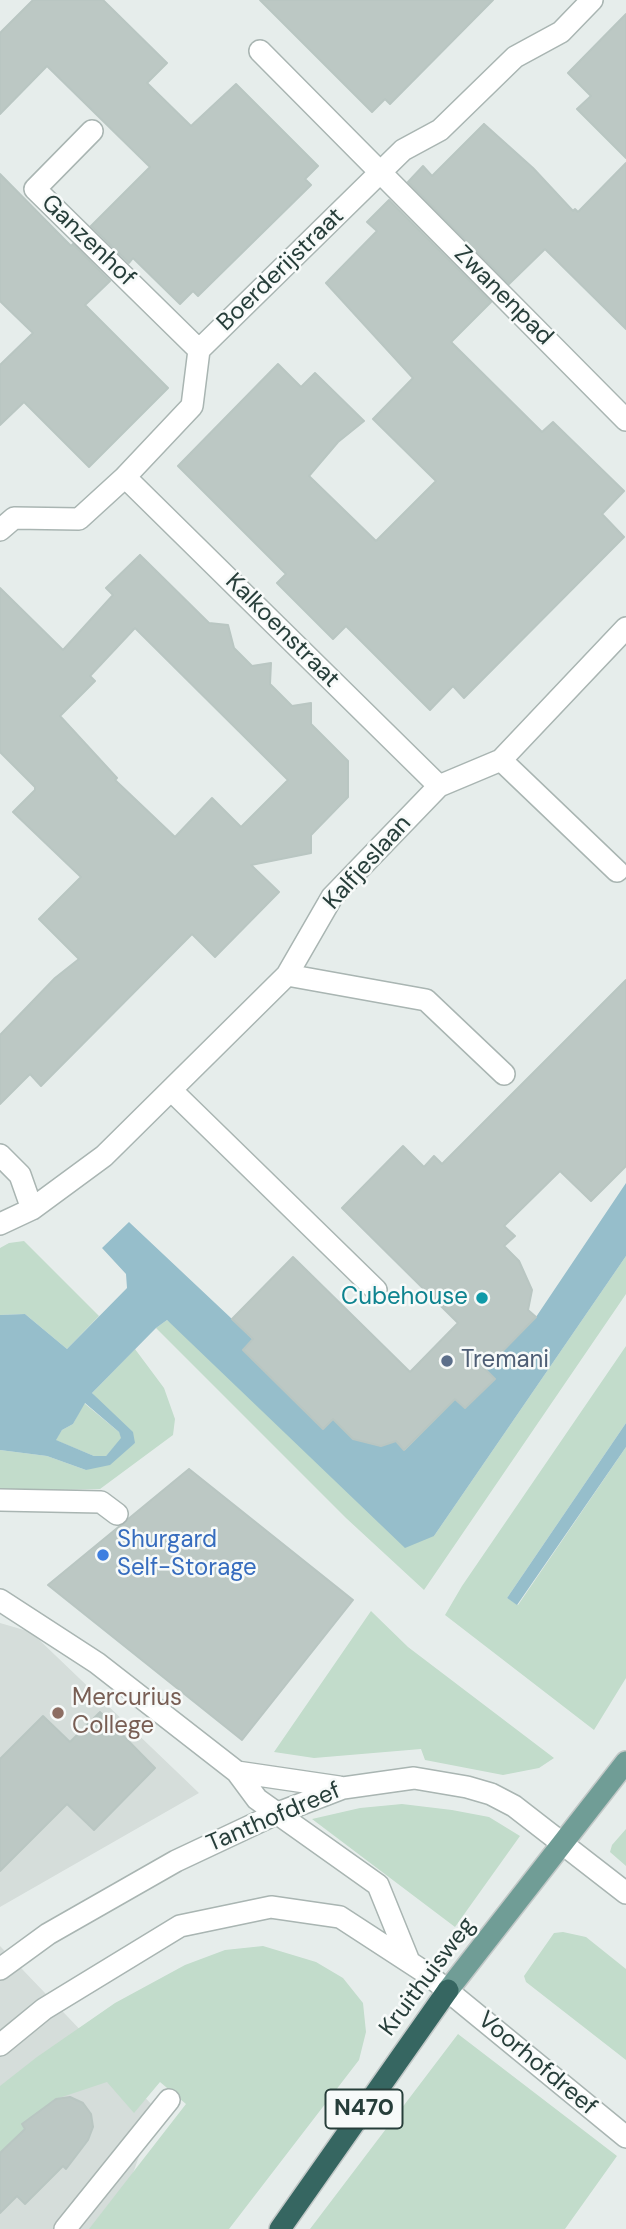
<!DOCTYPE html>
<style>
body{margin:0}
canvas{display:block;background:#e6edeb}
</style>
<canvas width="626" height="2229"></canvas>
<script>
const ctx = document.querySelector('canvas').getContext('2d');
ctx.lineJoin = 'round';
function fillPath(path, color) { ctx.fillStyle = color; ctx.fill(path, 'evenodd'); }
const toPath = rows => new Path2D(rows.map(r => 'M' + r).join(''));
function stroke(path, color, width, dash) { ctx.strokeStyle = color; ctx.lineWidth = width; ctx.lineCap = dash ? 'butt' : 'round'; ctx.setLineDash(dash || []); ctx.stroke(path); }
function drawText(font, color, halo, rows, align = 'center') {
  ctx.font = font + ' "DM Sans",sans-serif'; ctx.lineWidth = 5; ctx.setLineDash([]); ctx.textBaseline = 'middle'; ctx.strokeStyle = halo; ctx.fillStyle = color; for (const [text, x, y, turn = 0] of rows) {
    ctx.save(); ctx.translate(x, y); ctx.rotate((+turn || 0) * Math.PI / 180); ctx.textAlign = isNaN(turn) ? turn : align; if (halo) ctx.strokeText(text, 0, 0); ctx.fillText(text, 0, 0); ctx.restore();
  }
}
const built = toPath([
 [0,1623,31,1632,199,1793,0,1907],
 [0,1946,156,2109,132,2176,90,2229,0,2229]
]);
const green = toPath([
 [24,1241,99,1316,67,1349,25,1314,0,1315,0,1248,9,1243],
 [626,1256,626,1294,424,1590,346,1518,156,1328,167,1320,434,1536],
 [626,1346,626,1423,507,1598,518,1605,626,1447,626,1678,594,1730,445,1615,462,1586],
 [135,1349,164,1388,175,1419,173,1435,100,1489,0,1491,0,1450,47,1456,86,1470,135,1443,92,1393],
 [84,1403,119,1432,122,1438,106,1456,94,1456,55,1440,62,1430,73,1424],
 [371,1611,408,1647,554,1758,539,1768,503,1775,425,1760,421,1749,314,1758,274,1752],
 [402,1804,452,1810,489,1817,520,1836,455,1927,312,1819,360,1808],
 [626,1829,626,1866,610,1852,612,1845],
 [563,1932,586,1937,626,1969,626,2060,526,1982,524,1976,554,1933],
 [263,1946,316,1962,343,1978,363,2003,366,2032,359,2060,229,2229,89,2229,186,2104,160,2082,134,2113,107,2082,56,2099,22,2124,25,2129,0,2153,0,2086,37,2057,115,2003,185,1965,225,1950],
 [458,2034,617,2156,565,2229,310,2229]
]);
const water = toPath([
 [626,1183,626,1256,434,1536,405,1548,167,1320,156,1328,92,1393,133,1432,135,1443,110,1465,86,1470,47,1456,0,1450,0,1315,25,1314,67,1349,127,1288,126,1274,102,1248,129,1222,232,1319,354,1440,360,1434,372,1444,380,1446,394,1439,405,1450,536,1317],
 [85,1403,119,1432,121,1438,106,1456,94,1456,56,1440,62,1430,73,1424],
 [626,1423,626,1447,517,1605,507,1598]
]);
const building = toPath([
 [33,0,103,0,167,63,147,83,191,126,236,84,318,166,305,179,311,185,198,296,193,291,180,304,133,258,129,263,91,226,150,167,47,66,0,114,0,33,33,0],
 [260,0,493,0,390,104,385,99,372,112,260,0],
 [626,14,626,158,577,109,591,96,568,73,626,14],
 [484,124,533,168,573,211,575,209,578,212,626,163,626,329,545,249,509,284,408,182,423,166,432,176,484,124],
 [0,174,71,246,73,244,110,281,85,305,168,388,89,467,24,402,0,425,0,365,33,333,0,301,0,174],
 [389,200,491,302,451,342,542,432,553,422,624,491,602,514,624,537,464,698,453,686,430,710,346,626,333,639,277,583,286,574,178,466,278,364,301,387,315,373,364,421,338,442,309,476,376,541,436,481,373,419,413,378,326,283,377,231,367,222,389,200],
 [140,555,209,623,228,625,234,648,252,666,271,663,270,684,292,706,311,703,311,724,348,761,348,797,311,835,311,853,251,865,279,892,215,957,192,934,41,1086,30,1074,0,1104,0,1035,55,978,79,959,39,919,81,877,13,812,35,790,35,787,0,752,0,588,63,650,113,595,106,588,140,555],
 [135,628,288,780,241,827,212,798,175,837,115,780,117,778,60,716,95,681,90,676,135,628],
 [626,980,626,1166,591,1201,560,1171,504,1226,515,1236,504,1246,519,1261,532,1290,528,1310,536,1317,485,1369,495,1379,465,1408,455,1399,404,1450,396,1441,381,1446,353,1439,333,1419,323,1429,243,1350,253,1339,232,1319,293,1257,410,1372,458,1323,342,1208,403,1146,424,1167,434,1156,442,1164,626,980],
 [189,1469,353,1600,242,1740,48,1585,189,1469],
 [100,1712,155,1768,94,1830,67,1804,0,1871,0,1759,43,1716,70,1742,100,1712],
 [70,2097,83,2103,91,2114,93,2127,88,2140,66,2169,63,2166,25,2204,17,2196,0,2213,0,2153,25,2129,22,2124,56,2099,70,2097]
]);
const minor = toPath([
 [260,51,626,420],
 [92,131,35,189,199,350],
 [125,477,439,786],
 [0,530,14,518,79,519,125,477,192,406,199,350,403,150,440,130,515,57,561,32,592,0],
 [501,760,617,871],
 [287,975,426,1000,504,1074],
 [171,1090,376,1290],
 [0,1155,20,1175,32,1209],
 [0,1224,32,1209,104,1156,287,975,332,897,439,786,501,760,626,628],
 [0,1500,101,1502,117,1514],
 [0,1600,97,1663,237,1772,257,1799,378,1885,408,1959],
 [237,1772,339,1787],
 [0,1969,48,1934,176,1861,278,1813,343,1788,414,1778,467,1787,491,1794,514,1806,626,1893],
 [0,2045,44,2009,180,1926,271,1907,340,1917,426,1973,626,2137],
 [65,2229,169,2100]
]);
const major = toPath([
 [448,1990,626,1762]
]);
const highway = toPath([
 [280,2229,448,1990]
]);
const markers = [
 [482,1298,7,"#0f9aa8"],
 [447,1361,7,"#5c6f8a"],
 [103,1555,7,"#3f7fe0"],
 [58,1713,7,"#8d6e63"]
];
const shields = [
 [364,2109,77]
];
const shieldNames = [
 ["N470",364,2109]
];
const streetNames = [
 ["Ganzenhof",88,241,44],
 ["Boerderijstraat",281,270,-44],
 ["Zwanenpad",503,296,45],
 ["Kalkoenstraat",282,631,45],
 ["Kalfjeslaan",368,863,-48],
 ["Tanthofdreef",274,1818,-23],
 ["Kruithuisweg",428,1977,-53],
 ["Voorhofdreef",537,2064,40]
];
const cultureNames = [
 ["Cubehouse",468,1298]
];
const serviceNames = [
 ["Tremani",461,1361]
];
const shopNames = [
 ["Shurgard",117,1541],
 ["Self-Storage",117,1569]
];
const educationNames = [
 ["Mercurius",72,1699],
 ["College",72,1727]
];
fillPath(built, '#d5ddda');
fillPath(green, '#c2dccb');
fillPath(water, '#96becb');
fillPath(building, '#bcc8c4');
stroke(building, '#b9c6c2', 2);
stroke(minor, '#a9b5b2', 24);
stroke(major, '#c3c9c8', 24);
stroke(highway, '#c3c9c8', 24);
stroke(minor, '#fff', 21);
stroke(major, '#709d96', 21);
stroke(highway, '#366661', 21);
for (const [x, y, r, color] of markers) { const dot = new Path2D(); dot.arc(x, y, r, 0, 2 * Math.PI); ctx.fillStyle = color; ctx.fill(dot); stroke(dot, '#f7faf9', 2.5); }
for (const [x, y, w] of shields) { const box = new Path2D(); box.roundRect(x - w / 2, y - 19.5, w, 39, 5); ctx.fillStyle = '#f7faf9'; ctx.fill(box); stroke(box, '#273e3a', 2); }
drawText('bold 23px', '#273e3a', null, shieldNames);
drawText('24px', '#273e3a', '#f7faf9', streetNames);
drawText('24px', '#0d838f', '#f7faf9', cultureNames, 'right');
drawText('24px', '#4e5e75', '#f7faf9', serviceNames, 'left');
drawText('24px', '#366cbe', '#f7faf9', shopNames, 'left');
drawText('24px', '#785e54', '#f7faf9', educationNames, 'left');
</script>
